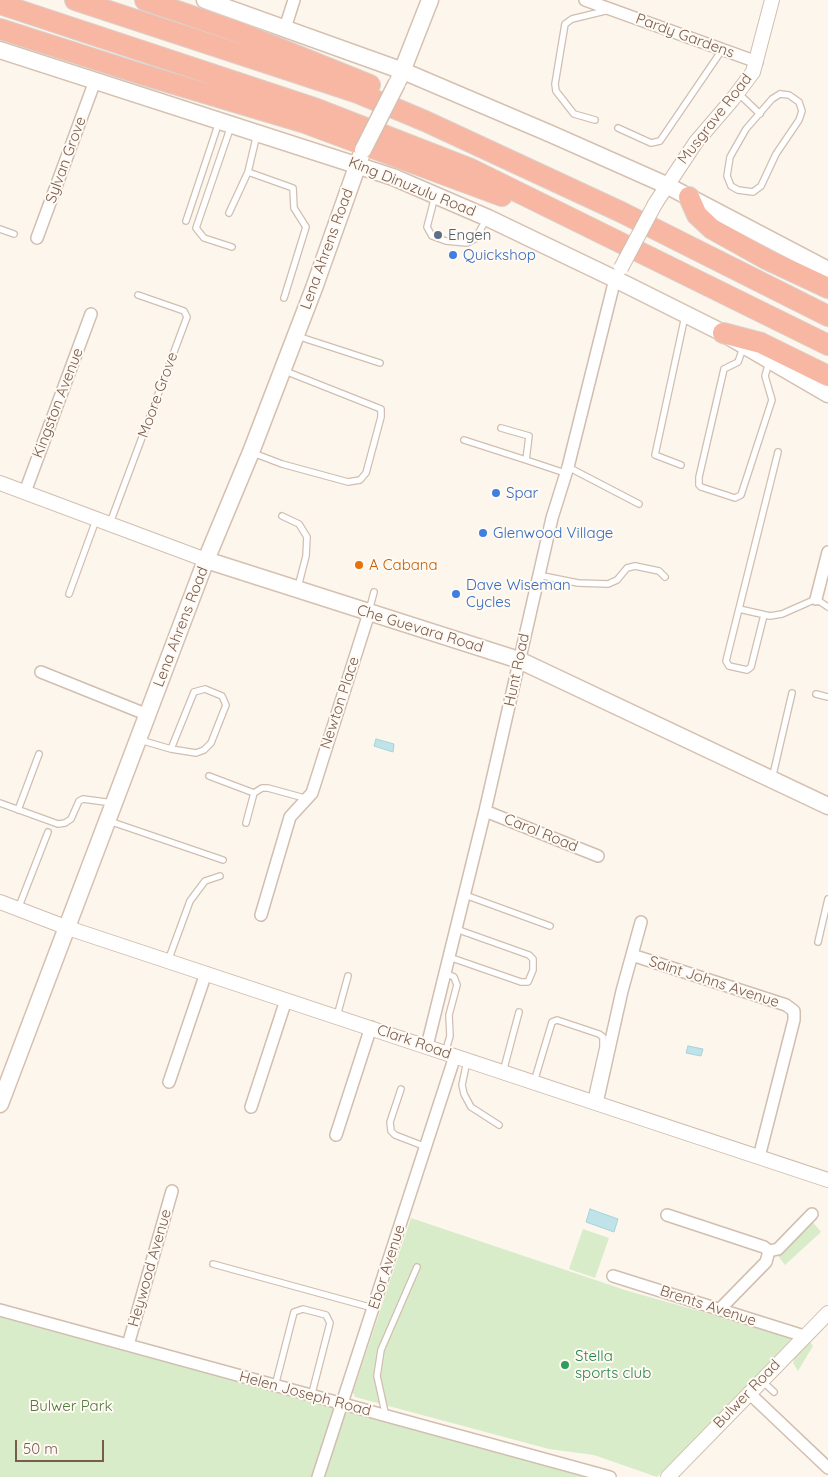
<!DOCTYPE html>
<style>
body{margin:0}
#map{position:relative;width:828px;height:1477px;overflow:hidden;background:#fdf6ec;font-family:Quicksand,sans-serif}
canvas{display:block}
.scale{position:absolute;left:15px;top:1440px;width:89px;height:22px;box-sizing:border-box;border:2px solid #7a5c4d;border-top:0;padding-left:6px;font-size:15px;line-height:18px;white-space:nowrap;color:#7a5c4d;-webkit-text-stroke:4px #fffaf3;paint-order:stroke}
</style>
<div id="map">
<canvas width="828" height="1477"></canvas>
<div class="scale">50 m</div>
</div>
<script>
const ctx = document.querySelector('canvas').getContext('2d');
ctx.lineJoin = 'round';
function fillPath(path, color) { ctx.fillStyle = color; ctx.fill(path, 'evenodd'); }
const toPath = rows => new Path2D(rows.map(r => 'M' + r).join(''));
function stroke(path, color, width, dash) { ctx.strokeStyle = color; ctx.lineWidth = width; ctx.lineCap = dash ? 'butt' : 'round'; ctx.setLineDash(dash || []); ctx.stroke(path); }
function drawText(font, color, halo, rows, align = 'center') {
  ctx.font = font + ' Quicksand,sans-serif'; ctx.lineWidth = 4; ctx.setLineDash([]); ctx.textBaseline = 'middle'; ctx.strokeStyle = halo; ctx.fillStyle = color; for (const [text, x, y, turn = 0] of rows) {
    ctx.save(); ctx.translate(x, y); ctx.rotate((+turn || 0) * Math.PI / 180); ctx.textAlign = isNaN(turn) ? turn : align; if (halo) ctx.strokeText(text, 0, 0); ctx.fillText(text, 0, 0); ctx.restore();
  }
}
const green = toPath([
 [411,1218,628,1291,795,1338,657,1477,594,1455,549,1449,355,1397,353,1392],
 [811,1220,821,1232,785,1265,778,1256],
 [583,1229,609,1238,595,1278,569,1269],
 [0,1312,590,1477,0,1477],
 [799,1328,813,1346,798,1371,793,1363,797,1350]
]);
const water = toPath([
 [376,739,394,744,393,752,374,746,376,739],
 [688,1046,703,1049,701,1056,686,1053,688,1046],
 [590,1209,618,1219,614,1232,586,1222,590,1209]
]);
const service = toPath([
 [738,93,760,114],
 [780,94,789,95,799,102,802,111,799,120,776,154,761,186,753,192,738,190,731,186,727,176,730,157,746,129,772,99,780,94],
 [595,120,574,114,556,91,555,84,565,24,572,19,609,10],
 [231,126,196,228,204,238,232,247],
 [618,128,651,143,660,141,722,50],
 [248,172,293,188,294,208,306,227,284,298],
 [435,196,427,227,432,236,446,241,467,243,475,239,486,220],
 [229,213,248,172,257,134],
 [186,221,219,122],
 [0,229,14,234],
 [297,336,380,363],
 [743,348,738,362,724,369,699,477,699,485,701,487,735,498,741,495,772,400,765,376,769,362],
 [501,428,529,436,526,460,565,473],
 [464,440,526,460],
 [253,453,282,464,348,482,360,480,366,473,381,417,381,409,285,371],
 [681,465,655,455,685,316],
 [568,467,639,504],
 [282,516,299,524,307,537,306,556,298,587],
 [110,523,187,317,184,311,138,295],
 [538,575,578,583,608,584,617,580,627,568,635,566,659,571,665,577],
 [69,594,96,520],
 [739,609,770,616,782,614,816,599,828,607],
 [369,611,374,592],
 [764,615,751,667,747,670,729,666,726,661,778,452],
 [816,694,828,697],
 [140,740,171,749,196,753,204,750,211,743,226,705,222,696,205,689,194,692,171,749],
 [209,776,254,793,262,788,268,788,308,799],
 [772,779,792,693],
 [0,803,58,824,65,823,71,819,79,801,83,799,113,803],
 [18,810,39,754],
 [109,821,223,860],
 [246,823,254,793],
 [465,895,550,926],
 [18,909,48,832],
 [818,942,828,899],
 [449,957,521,982,528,982,533,970,533,959,529,955,456,929],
 [168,961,190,901,205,881,220,876],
 [445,973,454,977,457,985,449,1015,450,1036,445,1053],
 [337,1016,348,976],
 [467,1061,462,1085,464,1094,471,1107,499,1125],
 [503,1072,519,1012],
 [534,1082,552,1022,557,1020,599,1034,603,1037,603,1047,591,1100],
 [401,1089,390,1122,391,1131,395,1135,426,1147],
 [213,1264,373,1308],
 [761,1380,774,1392],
 [275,1386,294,1312,303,1309,326,1315,330,1323,311,1397],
 [386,1417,377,1376,381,1350,417,1267]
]);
const minor = toPath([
 [585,0,757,62],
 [285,28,294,0],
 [37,238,95,81],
 [25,492,91,314],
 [816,599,828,552],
 [41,672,148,715],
 [485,811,598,856],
 [261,915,290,817,312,793,369,613],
 [632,955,786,1005,794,1011,794,1020,759,1157],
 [427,1046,485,811,552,518,568,467,615,279],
 [169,1082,206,973],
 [597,1103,622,991,641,922],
 [251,1107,286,1000],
 [336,1135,371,1027],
 [667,1215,764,1247,769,1251,766,1262,720,1309],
 [769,1251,778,1249,812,1214],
 [613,1276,804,1336],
 [0,1310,610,1477],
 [128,1345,172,1191],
 [749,1393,828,1468],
 [318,1477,455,1056]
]);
const tertiary = toPath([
 [655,204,696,142,732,100,753,72,772,0],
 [0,483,206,560],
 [0,902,68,928,828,1180],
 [668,1477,828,1313]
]);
const secondary = toPath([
 [205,0,403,71,551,134,666,185,828,270],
 [0,50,393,177,488,218,615,279,723,333,828,394],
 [399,79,430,0],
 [206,560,519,660,828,806],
 [0,1104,206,560,251,452,314,288,363,150]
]);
const motorway = toPath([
 [75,0,358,93,425,121,621,212,828,316],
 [145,0,241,33,370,85],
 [0,4,317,109,471,169,828,345],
 [0,29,144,75,305,123,502,196],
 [689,197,697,215,712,229,766,259,828,288],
 [723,333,761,343,828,376]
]);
const tertiaryBridge = toPath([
 [621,268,655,204]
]);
const secondaryBridge = toPath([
 [363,150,397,83]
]);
const markers = [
 [438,235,5,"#5c6f8a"],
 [453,255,5,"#3f7fe0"],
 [496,493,5,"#3f7fe0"],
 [483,533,5,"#3f7fe0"],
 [359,565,5,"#e8710a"],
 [456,594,5,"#3f7fe0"],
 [565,1365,5,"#2e9e5b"]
];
const streetNames = [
 ["Pardy Gardens",685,36,20],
 ["Musgrave Road",715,119,-52],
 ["Sylvan Grove",66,160,-70],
 ["King Dinuzulu Road",412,187,22],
 ["Lena Ahrens Road",327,249,-70],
 ["Moore Grove",158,395,-70],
 ["Kingston Avenue",58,403,-69],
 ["Lena Ahrens Road",181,627,-69],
 ["Che Guevara Road",420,629,17],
 ["Hunt Road",517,670,-78],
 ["Newton Place",340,703,-72],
 ["Carol Road",541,833,22],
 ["Saint Johns Avenue",714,982,18],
 ["Clark Road",414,1042,19],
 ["Ebor Avenue",387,1267,-72],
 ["Heywood Avenue",150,1268,-74],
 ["Brents Avenue",708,1306,18],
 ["Helen Joseph Road",305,1394,15],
 ["Bulwer Road",747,1394,-46]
];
const serviceNames = [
 ["Engen",448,235]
];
const shopNames = [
 ["Quickshop",463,255],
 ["Spar",506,493],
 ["Glenwood Village",493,533],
 ["Dave Wiseman",466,585],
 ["Cycles",466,602]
];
const foodNames = [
 ["A Cabana",369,565]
];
const leisureNames = [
 ["Stella",575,1356],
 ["sports club",575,1373]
];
const parkNames = [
 ["Bulwer Park",71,1406]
];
fillPath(green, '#d8ecc9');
fillPath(water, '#bfe3e8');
stroke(water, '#a5d3da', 1);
stroke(service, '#d1beb0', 8);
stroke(minor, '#d1beb0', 14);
stroke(tertiary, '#d1beb0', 16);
stroke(secondary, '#d6c0b0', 19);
stroke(motorway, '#dad1cd', 22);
stroke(service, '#fff', 5.5);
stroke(minor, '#fff', 11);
stroke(tertiary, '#fff', 14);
stroke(secondary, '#fff', 16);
stroke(motorway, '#f7b7a3', 20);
stroke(tertiaryBridge, '#d1beb0', 16, []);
stroke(secondaryBridge, '#d6c0b0', 19, []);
stroke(tertiaryBridge, '#fff', 14);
stroke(secondaryBridge, '#fff', 16);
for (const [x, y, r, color] of markers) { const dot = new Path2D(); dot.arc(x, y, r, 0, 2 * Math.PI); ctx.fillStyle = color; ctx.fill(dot); stroke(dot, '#fffaf3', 2); }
drawText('15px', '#7a5c4d', '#fffaf3', streetNames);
drawText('15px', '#4e5e75', '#fffaf3', serviceNames, 'left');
drawText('15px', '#366cbe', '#fffaf3', shopNames, 'left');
drawText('15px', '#c56008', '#fffaf3', foodNames, 'left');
drawText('15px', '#27864d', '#fffaf3', leisureNames, 'left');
drawText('15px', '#537a41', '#fffaf3', parkNames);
</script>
